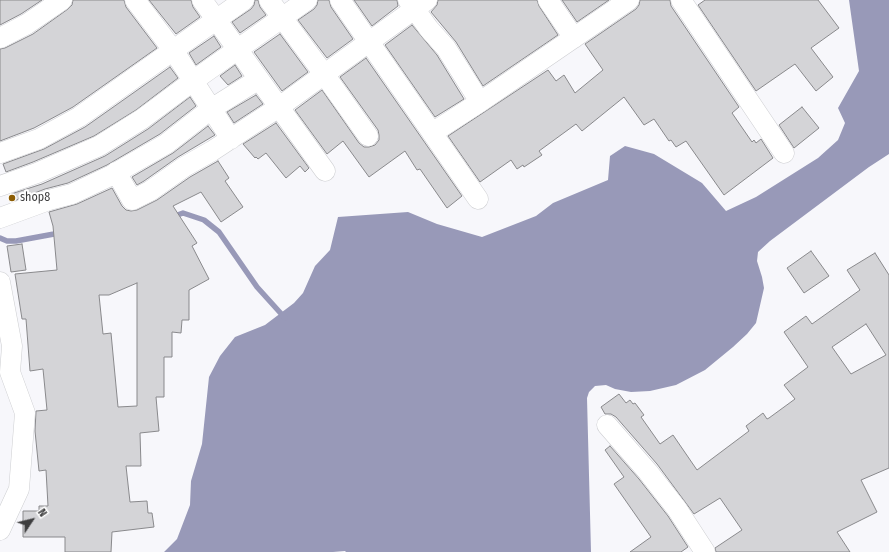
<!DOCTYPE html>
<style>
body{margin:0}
#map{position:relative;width:889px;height:552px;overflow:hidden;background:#f7f7fb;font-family:"Fira Sans Condensed",sans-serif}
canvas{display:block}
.north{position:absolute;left:12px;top:500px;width:40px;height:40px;-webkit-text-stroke:3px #fff;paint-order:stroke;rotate:55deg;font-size:11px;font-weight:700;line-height:16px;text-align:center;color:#3d3d3e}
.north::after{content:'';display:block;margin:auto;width:14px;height:18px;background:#3d3d3e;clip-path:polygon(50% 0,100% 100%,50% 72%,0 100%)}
</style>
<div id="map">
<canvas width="889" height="552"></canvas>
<div class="north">N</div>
</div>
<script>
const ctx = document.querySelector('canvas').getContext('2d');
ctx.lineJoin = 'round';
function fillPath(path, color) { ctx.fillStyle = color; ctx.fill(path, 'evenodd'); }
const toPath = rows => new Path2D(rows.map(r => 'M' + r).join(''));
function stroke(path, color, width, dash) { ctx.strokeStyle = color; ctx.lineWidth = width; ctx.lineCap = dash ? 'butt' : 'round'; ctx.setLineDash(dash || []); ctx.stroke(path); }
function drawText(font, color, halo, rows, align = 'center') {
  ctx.font = font + ' "Fira Sans Condensed",sans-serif'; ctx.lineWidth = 4; ctx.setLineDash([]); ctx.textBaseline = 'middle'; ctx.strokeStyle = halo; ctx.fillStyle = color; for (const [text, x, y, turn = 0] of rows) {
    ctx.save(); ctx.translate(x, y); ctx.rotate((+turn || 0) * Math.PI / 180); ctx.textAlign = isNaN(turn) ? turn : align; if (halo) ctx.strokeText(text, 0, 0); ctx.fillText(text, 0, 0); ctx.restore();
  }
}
const water = toPath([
 [849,0,889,0,889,154,869,167,770,241,758,252,757,261,762,277,764,288,756,323,747,334,733,347,705,370,676,385,650,391,631,392,615,389,606,385,595,386,589,392,587,398,591,552,346,552,345,551,333,552,164,552,177,539,190,505,191,481,202,444,209,377,220,356,235,337,265,325,294,303,303,293,315,266,330,250,338,217,408,212,437,224,482,237,536,216,553,203,608,180,610,156,625,146,654,154,702,183,726,211,756,197,818,158,838,140,845,123,838,108,859,71]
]);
const stream = toPath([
 [172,217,183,213,204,220,219,232,257,287,285,318],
 [0,238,7,241,16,241,54,234,60,231]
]);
const building = toPath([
 [0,0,42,0,21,14,0,25,0,0],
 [73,0,124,0,126,7,157,48,73,107,34,128,0,141,0,49,5,48,33,34,68,9,72,5,73,0],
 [149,0,191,0,193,7,200,17,176,34,149,0],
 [255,0,258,0,260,7,266,15,240,33,232,22,251,9,254,5,255,0],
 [318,0,329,0,331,7,353,39,327,58,298,20,314,9,317,5,318,0],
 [354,0,397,0,398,6,372,26,354,0],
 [438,0,537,0,539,6,558,35,483,86,456,42,431,12,437,5,438,0],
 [562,0,609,0,577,22,562,0],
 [640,0,670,0,671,6,739,107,732,113,752,142,754,140,756,143,761,139,773,158,724,195,686,141,676,147,671,140,669,141,654,119,644,125,624,97,582,131,576,124,539,151,542,155,524,167,523,165,517,169,511,160,480,182,448,136,548,70,556,81,564,75,575,93,603,70,585,44,636,9,639,5,640,0],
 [705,0,818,0,839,28,811,48,833,77,816,91,795,64,756,91,698,5,705,0],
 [412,25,437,55,464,99,435,117,385,45,412,25],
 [280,34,308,72,282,91,254,52,280,34],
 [214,36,221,47,196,65,189,53,214,36],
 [366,58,462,196,447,208,420,169,417,170,405,151,369,177,343,141,327,154,295,110,322,90,359,143,364,147,369,147,375,145,379,140,379,135,378,130,340,77,366,58],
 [235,65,242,76,228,85,220,76,235,65],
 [170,67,178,78,136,110,94,136,33,162,6,172,3,164,44,149,85,127,170,67],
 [256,95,263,104,234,123,227,112,256,95],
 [190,97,196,106,160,134,107,165,68,183,45,189,14,201,11,194,42,184,105,156,148,129,190,97],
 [802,107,819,128,794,148,779,125,802,107],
 [276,123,309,168,305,172,300,166,286,178,266,153,258,159,256,157,255,158,243,144,276,123],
 [208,126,215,135,178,157,144,181,137,185,132,177,173,153,208,126],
 [218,161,229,178,225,181,243,207,221,222,201,192,173,206,197,243,192,246,209,279,189,290,189,320,182,320,181,333,172,332,172,357,164,357,164,397,156,397,159,431,140,433,141,466,126,466,130,502,147,501,148,513,152,513,154,527,112,532,111,552,65,552,65,537,23,537,23,511,39,511,39,506,48,506,46,470,39,471,35,431,36,411,47,410,43,369,30,371,26,319,22,319,15,274,57,270,53,226,49,212,77,204,112,188,122,206,126,210,131,211,137,210,157,200,190,177,218,161],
 [137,283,137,406,118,407,111,333,103,334,99,295,109,295,137,283],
 [22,244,26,270,11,272,7,246,22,244],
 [811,251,829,276,804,293,787,268,811,251],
 [875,253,889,275,889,468,861,480,877,512,837,532,850,552,716,552,715,548,742,530,720,498,694,514,657,464,616,417,611,414,605,414,601,407,619,394,626,403,630,400,633,404,635,403,644,415,641,417,660,444,673,435,697,470,749,431,746,426,763,413,767,419,769,418,795,399,784,385,808,367,784,332,806,316,812,324,860,290,847,270,875,253],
 [866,324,886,355,851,374,832,347,866,324],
 [610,446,639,479,668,516,688,547,681,552,630,552,651,537,614,484,624,477,605,450,610,446]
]);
const street = toPath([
 [135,0,173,50,231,139],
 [202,0,325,171],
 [269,0,324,74,368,136],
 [340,0,478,199],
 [408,0,429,29,446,48,480,102],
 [548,0,574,38],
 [681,0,784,153],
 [0,38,27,24,62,0],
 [432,133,480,102,629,0],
 [0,153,39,139,79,117,244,0],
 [116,172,132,200,150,191,184,167,212,151,279,107,427,0],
 [0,186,37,173,99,146,142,119,193,81,307,0],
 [0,218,49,200,72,194,112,175,166,144,211,109,259,79],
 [0,282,12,346,10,372,25,413,19,489,0,530],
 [607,425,648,472,677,509,705,552]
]);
const markers = [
 [12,198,4,"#8c5d04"]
];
const poiNames = [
 ["shop8",20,198]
];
fillPath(water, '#9899b8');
stroke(stream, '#9899b8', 5.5);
fillPath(building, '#d4d4d7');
stroke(building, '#89898c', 1);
stroke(street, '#cdced1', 21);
stroke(street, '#fff', 20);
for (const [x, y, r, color] of markers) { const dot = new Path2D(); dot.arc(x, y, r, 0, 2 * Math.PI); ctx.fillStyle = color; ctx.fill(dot); stroke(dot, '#fff', 1.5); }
drawText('12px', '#3d3d3e', '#fff', poiNames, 'left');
</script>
